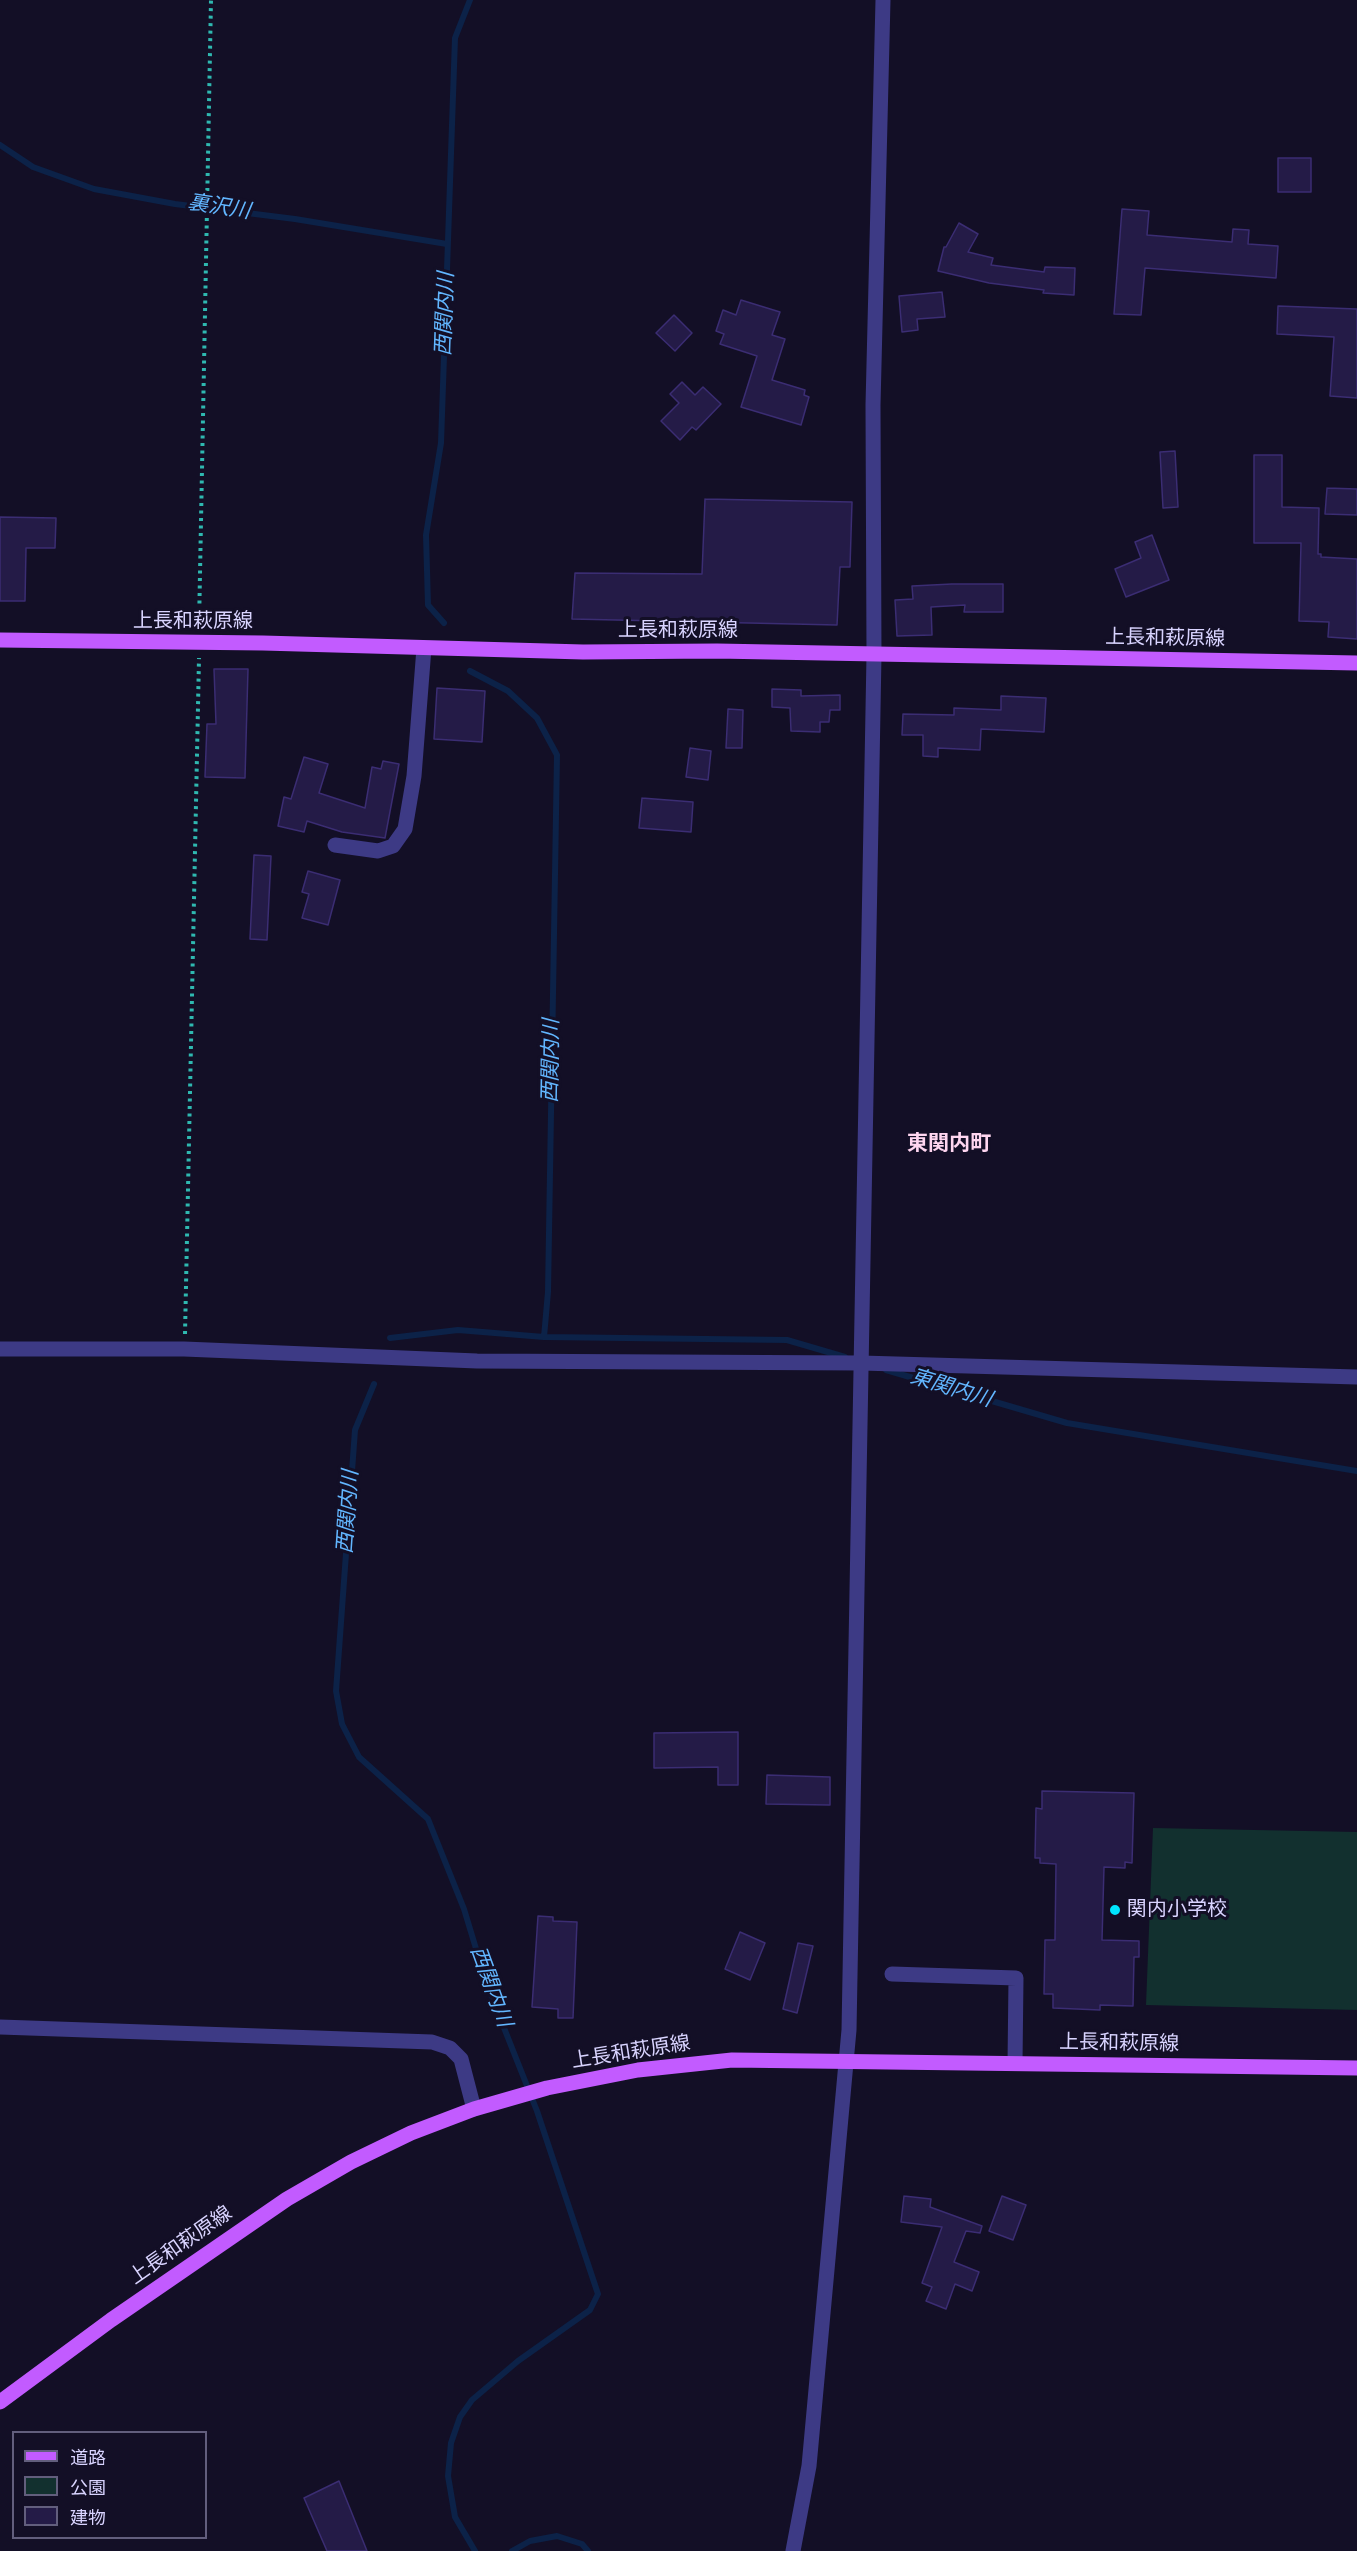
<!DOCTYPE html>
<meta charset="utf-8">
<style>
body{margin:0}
#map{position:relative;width:1357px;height:2551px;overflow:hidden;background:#130f26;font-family:"Sofia Sans Condensed","Noto Sans JP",sans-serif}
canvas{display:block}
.legend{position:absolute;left:12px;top:2431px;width:195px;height:108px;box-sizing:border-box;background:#130f26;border:2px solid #625e7d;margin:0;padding:8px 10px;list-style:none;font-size:18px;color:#d9d4ff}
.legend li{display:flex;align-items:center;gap:12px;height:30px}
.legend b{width:30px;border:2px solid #625e7d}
</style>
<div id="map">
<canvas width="1357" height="2551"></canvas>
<ul class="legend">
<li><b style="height:8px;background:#c25bff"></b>道路</li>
<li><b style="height:16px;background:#12302f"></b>公園</li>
<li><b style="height:16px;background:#241b47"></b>建物</li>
</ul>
</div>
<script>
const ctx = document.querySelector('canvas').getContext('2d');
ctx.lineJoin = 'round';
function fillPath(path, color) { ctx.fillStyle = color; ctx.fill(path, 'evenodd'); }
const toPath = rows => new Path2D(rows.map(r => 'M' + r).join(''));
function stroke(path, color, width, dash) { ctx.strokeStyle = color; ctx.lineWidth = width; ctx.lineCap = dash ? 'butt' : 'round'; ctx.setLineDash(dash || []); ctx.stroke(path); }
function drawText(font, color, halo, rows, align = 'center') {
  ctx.font = font + ' "Sofia Sans Condensed","Noto Sans JP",sans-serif'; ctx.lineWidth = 6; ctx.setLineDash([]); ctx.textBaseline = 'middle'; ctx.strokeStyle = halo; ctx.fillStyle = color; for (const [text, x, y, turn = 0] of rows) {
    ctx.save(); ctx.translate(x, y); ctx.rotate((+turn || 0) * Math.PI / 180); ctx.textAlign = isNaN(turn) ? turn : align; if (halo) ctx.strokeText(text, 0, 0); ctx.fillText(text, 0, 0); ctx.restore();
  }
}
const green = toPath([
 [1153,1828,1357,1832,1357,2010,1146,2005]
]);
const stream = toPath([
 [0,145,33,167,94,189,175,204,295,219,447,244],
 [444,623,428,605,426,535,441,443,455,38,470,0],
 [470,671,508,691,537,718,557,755,548,1292,544,1337],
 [390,1338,458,1330,544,1337,787,1340,845,1357],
 [886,1370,1067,1423,1357,1471],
 [374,1384,355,1430,336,1691,342,1724,359,1757,428,1819,464,1909,487,1985,537,2111,598,2294,590,2310,518,2361,472,2400,460,2417,451,2443,448,2476,455,2517,475,2551],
 [512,2551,530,2541,557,2536,582,2544,588,2551]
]);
const building = toPath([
 [1278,158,1311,158,1311,192,1278,192,1278,158],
 [1122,209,1149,211,1147,235,1232,242,1233,229,1249,230,1248,244,1278,246,1276,278,1145,268,1141,315,1114,314,1122,209],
 [959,223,978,234,968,252,993,258,991,265,1044,272,1045,267,1075,268,1074,295,1043,293,1044,290,989,283,938,271,944,247,946,247,959,223],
 [942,292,945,317,917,319,918,330,902,332,899,296,942,292],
 [741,300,780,312,772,335,785,339,772,380,805,390,804,395,809,397,801,425,741,407,757,356,720,344,724,334,716,331,723,310,736,315,741,300],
 [1278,306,1357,309,1357,398,1330,396,1334,337,1277,334,1278,306],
 [674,315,692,333,675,351,656,333,674,315],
 [682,382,695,395,703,387,721,404,696,430,692,427,680,440,661,421,679,403,670,394,682,382],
 [1175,451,1178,507,1163,508,1160,452,1175,451],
 [1254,455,1282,455,1282,507,1319,508,1318,554,1321,554,1321,557,1357,559,1357,639,1328,637,1329,622,1299,621,1301,543,1254,543,1254,455],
 [1327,488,1357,489,1357,515,1325,514,1327,488],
 [705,499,852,502,850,567,840,567,837,625,572,619,575,573,702,574,705,499],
 [0,517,56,518,55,548,26,548,25,601,0,601,0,517],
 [1152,535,1169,580,1126,597,1115,569,1141,558,1135,542,1152,535],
 [952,584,1003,584,1003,612,964,612,965,605,931,607,932,635,897,636,895,600,913,599,912,586,952,584],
 [214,669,248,669,245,778,205,777,207,724,216,724,214,669],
 [437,688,485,691,482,742,434,739,437,688],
 [772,689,801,690,801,696,840,695,840,710,830,710,829,722,820,722,820,732,791,731,790,708,772,707,772,689],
 [1001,696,1046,698,1044,732,981,729,980,750,938,748,938,757,923,756,923,735,902,735,903,714,954,715,954,708,1001,710,1001,696],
 [728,709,743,710,742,748,726,748,728,709],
 [690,748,711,751,708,780,686,777,690,748],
 [304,757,328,764,319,793,365,808,372,767,381,769,383,761,399,764,385,838,342,832,307,821,304,832,278,826,284,797,291,799,304,757],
 [642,798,693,802,691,832,639,828,642,798],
 [254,855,271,856,267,940,250,939,254,855],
 [308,871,340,880,328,925,302,918,309,894,302,892,308,871],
 [738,1732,738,1785,718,1785,718,1767,654,1768,654,1733,738,1732],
 [767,1775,830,1777,830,1805,766,1804,767,1775],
 [1042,1791,1134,1793,1132,1863,1125,1862,1125,1868,1104,1867,1102,1940,1139,1941,1139,1957,1134,1957,1133,2006,1100,2005,1100,2010,1053,2008,1053,1994,1044,1994,1045,1940,1055,1940,1056,1864,1040,1863,1040,1858,1035,1858,1036,1808,1042,1809,1042,1791],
 [538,1916,553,1917,553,1921,577,1922,573,2018,558,2018,558,2009,532,2007,538,1916],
 [740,1932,765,1943,750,1980,725,1969,740,1932],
 [798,1943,813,1946,797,2013,783,2009,798,1943],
 [904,2196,931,2199,930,2207,982,2226,980,2233,966,2231,954,2262,979,2272,972,2291,955,2284,946,2309,926,2301,932,2287,922,2283,942,2227,901,2222,904,2196],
 [1002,2196,1026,2205,1013,2240,989,2231,1002,2196],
 [339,2481,367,2551,327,2551,304,2498,339,2481]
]);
const path = toPath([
 [199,626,211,0],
 [185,1334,199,658]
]);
const minor = toPath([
 [335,845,378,851,393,846,405,829,414,776,424,648],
 [0,1349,184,1349,477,1361,861,1363,1357,1377],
 [892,1974,1016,1978,1015,2063],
 [0,2027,432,2042,450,2048,461,2059,474,2109],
 [793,2551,809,2466,849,2030,874,655,873,405,883,0]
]);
const major = toPath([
 [0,640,263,643,583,652,717,651,1357,663],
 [0,2402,111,2320,287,2199,351,2162,411,2133,474,2109,547,2088,638,2070,732,2060,1357,2068]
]);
const markers = [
 [1115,1910,6,"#00e5ff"]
];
const streetNames = [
 ["上長和萩原線",193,622],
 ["上長和萩原線",678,631],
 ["上長和萩原線",1165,639,1],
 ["上長和萩原線",1119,2044,1],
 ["上長和萩原線",631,2053,-9],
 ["上長和萩原線",181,2246,-35]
];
const poiNames = [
 ["関内小学校",1127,1910]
];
const waterNames = [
 ["裏沢川",219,208,9],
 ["西関内川",446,314,-88],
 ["西関内川",552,1061,-89],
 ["東関内川",951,1389,17],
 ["西関内川",349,1512,-86],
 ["西関内川",490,1987,70]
];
const neighbourhoodNames = [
 ["東関内町",949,1145]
];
fillPath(green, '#12302f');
stroke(stream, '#0c2248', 6);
fillPath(building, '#241b47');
stroke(building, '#3b2d73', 1.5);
stroke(path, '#2fb8b0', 4, [3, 4.5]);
stroke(minor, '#3d3a85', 15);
stroke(major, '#c25bff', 15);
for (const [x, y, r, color] of markers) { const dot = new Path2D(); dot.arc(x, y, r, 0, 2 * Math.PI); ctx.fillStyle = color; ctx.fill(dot); stroke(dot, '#130f26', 2); }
drawText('20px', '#d9d4ff', '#130f26', streetNames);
drawText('20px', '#d9d4ff', '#130f26', poiNames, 'left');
drawText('italic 21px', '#62b6ff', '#130f26', waterNames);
drawText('bold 21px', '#ffd6f0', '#130f26', neighbourhoodNames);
</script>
